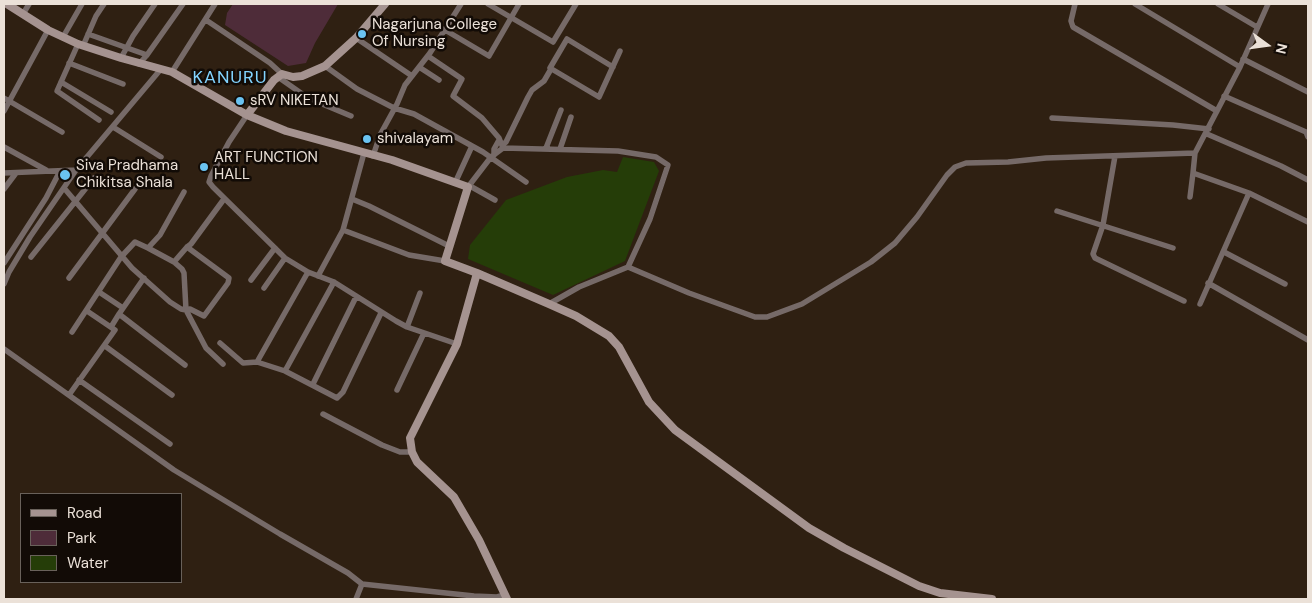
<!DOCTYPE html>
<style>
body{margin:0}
#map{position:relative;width:1312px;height:603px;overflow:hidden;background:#2f2012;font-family:"DM Sans",sans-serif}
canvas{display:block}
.frame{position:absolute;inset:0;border:5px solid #ebe1d8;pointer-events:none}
.legend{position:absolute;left:20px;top:493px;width:162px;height:90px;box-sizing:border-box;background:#120b06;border:1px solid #69615a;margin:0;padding:6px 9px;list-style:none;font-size:15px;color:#ebe1d8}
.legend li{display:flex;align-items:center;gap:10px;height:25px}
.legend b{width:25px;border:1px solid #69615a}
.north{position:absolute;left:1242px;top:20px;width:50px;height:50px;-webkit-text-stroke:4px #120b06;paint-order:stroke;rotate:104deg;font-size:14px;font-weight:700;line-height:20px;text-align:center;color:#ebe1d8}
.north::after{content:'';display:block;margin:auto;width:18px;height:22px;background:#ebe1d8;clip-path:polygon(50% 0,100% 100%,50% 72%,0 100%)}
</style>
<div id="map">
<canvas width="1312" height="603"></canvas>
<div class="frame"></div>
<ul class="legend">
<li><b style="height:6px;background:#a59390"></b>Road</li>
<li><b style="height:14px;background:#4e2c39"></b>Park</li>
<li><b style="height:14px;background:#253d08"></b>Water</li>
</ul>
<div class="north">N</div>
</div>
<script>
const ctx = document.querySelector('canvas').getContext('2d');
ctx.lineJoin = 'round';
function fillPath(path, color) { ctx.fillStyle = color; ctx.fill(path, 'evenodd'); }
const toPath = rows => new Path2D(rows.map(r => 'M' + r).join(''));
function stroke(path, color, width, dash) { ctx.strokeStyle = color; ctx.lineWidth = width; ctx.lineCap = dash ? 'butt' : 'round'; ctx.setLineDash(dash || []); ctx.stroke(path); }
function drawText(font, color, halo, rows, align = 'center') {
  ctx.font = font + ' "DM Sans",sans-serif'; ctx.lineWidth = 5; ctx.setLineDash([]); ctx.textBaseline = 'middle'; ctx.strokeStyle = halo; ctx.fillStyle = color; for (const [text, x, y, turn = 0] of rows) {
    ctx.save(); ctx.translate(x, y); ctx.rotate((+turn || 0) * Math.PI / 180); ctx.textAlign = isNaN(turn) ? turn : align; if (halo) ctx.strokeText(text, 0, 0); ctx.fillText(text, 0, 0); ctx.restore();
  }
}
const green = toPath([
 [233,4,338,4,315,43,306,63,288,66,225,25,227,13]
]);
const water = toPath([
 [623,157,654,162,659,171,625,261,553,295,468,259,470,245,506,200,567,177,603,170,617,172]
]);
const street = toPath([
 [488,4,553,42,576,4],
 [1075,4,1071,21,1073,27,1217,111],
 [1135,4,1240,67],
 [1218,4,1257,27],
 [23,14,29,4],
 [206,20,270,63,282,74],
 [445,30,489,56,519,4],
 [88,34,147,55],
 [63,37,82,4],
 [356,38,412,76],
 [78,44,57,91,99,120],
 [83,46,96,16,104,4],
 [428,56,462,79,453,96,482,118,499,138,503,148],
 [121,58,133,36,155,4],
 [1243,59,1308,92],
 [69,63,123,84],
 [139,64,147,55,183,4],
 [325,66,357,89,394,108,414,114,483,152,526,182],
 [419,67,439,80],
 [613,67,567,39,550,68,599,97,620,51],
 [172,72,215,4],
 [278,77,308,98,351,116],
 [61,82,111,112],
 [1224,96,1306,132,1308,137],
 [4,98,62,132],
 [4,111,48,30],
 [247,115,229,142,211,176,209,182,213,187,285,258,308,272,334,282,396,321,407,327,457,344],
 [1052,118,1173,125,1209,129],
 [113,127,161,157],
 [1207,134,1281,166,1308,180],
 [502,145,506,142,528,97,532,90,544,81,551,69],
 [4,147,46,170],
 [546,148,561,110],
 [560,149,571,117],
 [1195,153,1193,173,1249,193,1200,304],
 [494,155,494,149,499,140],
 [373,156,380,135,397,104,405,85,430,53,461,4],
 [1115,156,1103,225,1093,254,1095,258,1184,301],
 [4,173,76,170],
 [455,183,472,146],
 [470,186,495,200],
 [468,187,491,157,503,148,618,151,656,157,668,165,650,219,628,267,579,287,549,304],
 [64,188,132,268,170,302,181,309,186,310,206,348,223,364],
 [4,189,16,173],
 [1249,193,1308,222],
 [1190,197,1193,173],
 [352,199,369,206,449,246],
 [1057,211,1173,248],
 [343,230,409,255,445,261],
 [187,247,229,278,228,283,204,316,190,309,186,310,184,273,182,269,174,262,187,247,191,244,224,199],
 [148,248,174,262],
 [1224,252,1285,284],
 [31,257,94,178],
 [4,263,46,198,60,171],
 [628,267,689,293,755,317,767,317,802,304,871,262,895,243,917,217,947,175,955,167,966,163,1008,162,1046,158,1195,153,1240,67,1268,4],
 [318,276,343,230,364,153],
 [69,278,135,189],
 [144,278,119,314,185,365],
 [251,280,275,248],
 [1208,283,1308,340],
 [4,284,9,272,30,237,76,170,161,69],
 [264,288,285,258],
 [99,292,123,308],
 [111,327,119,314],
 [407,327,420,293],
 [72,332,121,257,135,242,148,248,160,235,184,192],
 [220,343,243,363,257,362,285,371,337,398,343,392,381,313],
 [105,346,172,395],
 [4,349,174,470,280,534,348,573,362,584,474,596,497,597,504,595],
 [257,362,308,272],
 [285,371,334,282],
 [79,380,170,444],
 [313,384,356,297],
 [397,390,424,333],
 [69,395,115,330,87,311],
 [323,414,382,445,400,452,412,452],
 [356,599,362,584]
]);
const secondary = toPath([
 [7,4,48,30,78,44,121,58,172,72,247,115,286,131,392,160,468,187,445,261,477,273,549,304,576,316,609,336,619,347,649,402,675,430,809,528,844,548,919,586,940,593,992,599],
 [247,115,274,80,282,74,293,77,302,76,325,66,356,38,385,4],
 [477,273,457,344,410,438,412,452,417,462,454,497,479,540,507,599]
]);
const markers = [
 [362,34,5,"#6ac3f1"],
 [240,101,5,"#6ac3f1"],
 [367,139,5,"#6ac3f1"],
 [204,167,5,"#6ac3f1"],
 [65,175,6,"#6ac3f1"]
];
const poiNames = [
 ["Nagarjuna College",372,25],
 ["Of Nursing",372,42],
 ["sRV NIKETAN",250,101],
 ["shivalayam",377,139],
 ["ART FUNCTION",214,158],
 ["HALL",214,175],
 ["Siva Pradhama",76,166],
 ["Chikitsa Shala",76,183]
];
const quarterNames = [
 ["KANURU",230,78]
];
fillPath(green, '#4e2c39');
fillPath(water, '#253d08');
stroke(street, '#766a68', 5.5);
stroke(secondary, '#a59390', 8);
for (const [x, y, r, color] of markers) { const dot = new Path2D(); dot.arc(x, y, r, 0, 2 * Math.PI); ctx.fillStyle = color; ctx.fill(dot); stroke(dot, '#120b06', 2); }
drawText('15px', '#ebe1d8', '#120b06', poiNames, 'left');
ctx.letterSpacing = '1px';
drawText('18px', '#83d4ff', '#120b06', quarterNames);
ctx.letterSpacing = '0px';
</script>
